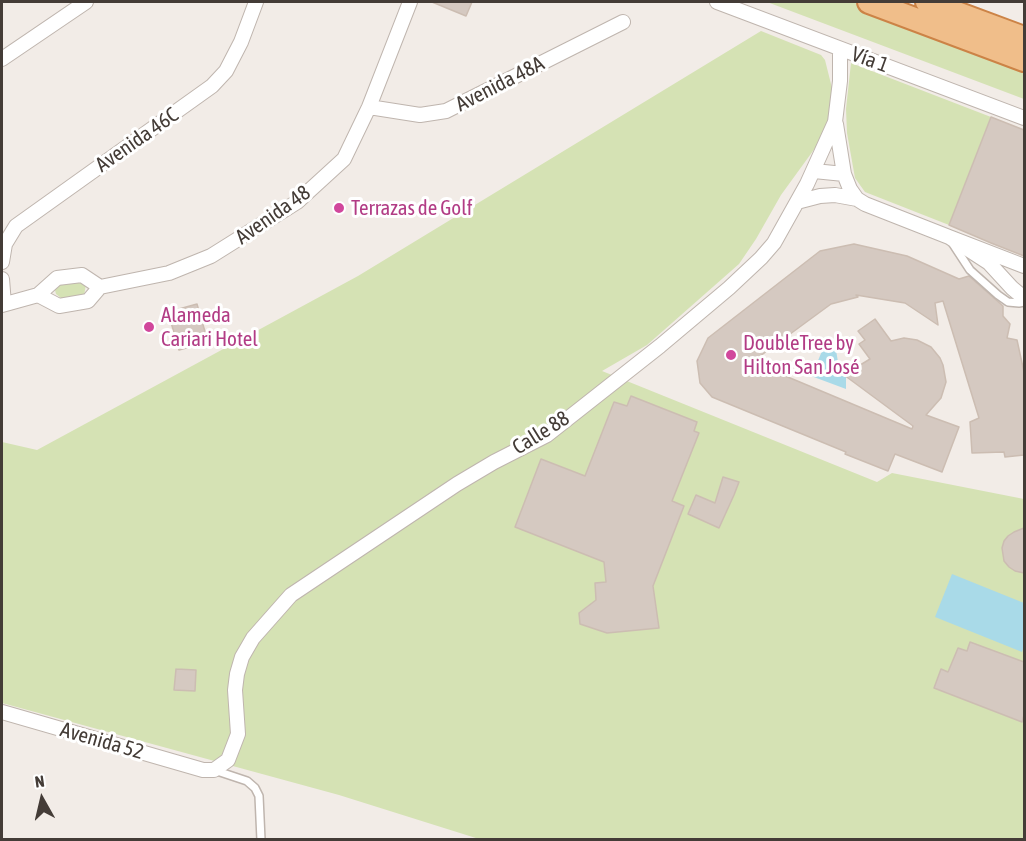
<!DOCTYPE html>
<meta charset="utf-8">
<style>
body{margin:0}
#map{position:relative;width:1026px;height:841px;overflow:hidden;background:#f2ece7;font-family:"Asap Condensed",sans-serif}
canvas{display:block}
.frame{position:absolute;inset:0;border:3px solid #443c37;pointer-events:none}
.north{position:absolute;left:12px;top:769px;width:60px;height:60px;-webkit-text-stroke:4px #fff;paint-order:stroke;rotate:352deg;font-size:16px;font-weight:700;line-height:24px;text-align:center;color:#443c37}
.north::after{content:'';display:block;margin:auto;width:21px;height:27px;background:#443c37;clip-path:polygon(50% 0,100% 100%,50% 72%,0 100%)}
</style>
<div id="map">
<canvas width="1026" height="841"></canvas>
<div class="frame"></div>
<div class="north">N</div>
</div>
<script>
const ctx = document.querySelector('canvas').getContext('2d');
ctx.lineJoin = 'round';
function fillPath(path, color) { ctx.fillStyle = color; ctx.fill(path, 'evenodd'); }
const toPath = rows => new Path2D(rows.map(r => 'M' + r).join(''));
function stroke(path, color, width, dash) { ctx.strokeStyle = color; ctx.lineWidth = width; ctx.lineCap = dash ? 'butt' : 'round'; ctx.setLineDash(dash || []); ctx.stroke(path); }
function drawText(font, color, halo, rows, align = 'center') {
  ctx.font = font + ' "Asap Condensed",sans-serif'; ctx.lineWidth = 6; ctx.setLineDash([]); ctx.textBaseline = 'middle'; ctx.strokeStyle = halo; ctx.fillStyle = color; for (const [text, x, y, turn = 0] of rows) {
    ctx.save(); ctx.translate(x, y); ctx.rotate((+turn || 0) * Math.PI / 180); ctx.textAlign = isNaN(turn) ? turn : align; if (halo) ctx.strokeText(text, 0, 0); ctx.fillText(text, 0, 0); ctx.restore();
  }
}
const green = toPath([
 [767,2,853,2,1024,67,1024,99],
 [761,31,821,55,825,60,832,88,830,120,818,144,781,195,756,239,739,264,647,345,602,371,877,482,892,473,1024,499,1024,839,479,839,339,795,2,703,2,442,37,450,358,276],
 [851,63,991,117,949,225,865,192,855,178,847,133,846,109],
 [79,280,86,284,84,296,65,300,61,298,56,294,55,290,58,284]
]);
const water = toPath([
 [836,350,839,368,848,372,846,377,846,389,803,373,805,364,817,363,822,351],
 [952,574,1024,603,1024,646,1022,652,935,617]
]);
const building = toPath([
 [432,2,472,2,466,16,432,2],
 [991,117,1024,130,1024,256,991,243,949,225,991,117],
 [854,244,907,256,959,279,969,276,1003,306,1003,316,1010,324,1007,338,1017,340,1024,372,1024,455,1005,457,1004,452,972,453,970,422,979,418,943,301,935,303,938,325,905,303,856,295,858,297,831,304,752,362,912,429,913,426,844,375,870,359,859,344,865,340,858,331,875,319,891,341,904,338,917,340,931,347,940,358,943,365,946,382,941,398,926,415,959,427,942,472,895,454,888,471,845,454,846,452,712,397,700,383,697,361,708,338,820,251,854,244],
 [197,304,208,342,179,350,168,312,197,304],
 [631,396,697,422,694,431,699,433,672,501,684,506,653,586,659,628,607,633,580,624,579,613,596,600,595,583,606,582,604,562,515,527,541,459,585,476,614,402,627,406,631,396],
 [723,477,739,482,734,495,719,528,688,514,696,495,715,503,723,477],
 [1024,528,1024,573,1015,571,1009,567,1004,561,1002,548,1004,541,1008,536,1014,532,1024,528],
 [970,642,1024,662,1024,715,1022,722,934,688,941,669,948,672,958,648,967,651,970,642],
 [176,669,196,670,195,691,174,690,176,669]
]);
const service = toPath([
 [953,244,970,270,998,295,1008,302,1019,303,1024,302],
 [214,770,247,781,255,788,259,796,261,840]
]);
const minor = toPath([
 [717,2,1024,118],
 [2,59,86,2],
 [369,107,420,115,446,111,623,22],
 [836,124,844,174,850,189,857,199,865,204,949,237],
 [814,171,844,174],
 [797,202,820,196,835,195,857,199],
 [2,262,5,244,16,226,212,86,226,71,241,42,256,2],
 [1024,266,949,237,989,263,1012,288,1024,298],
 [2,279,4,304],
 [38,295,59,306,88,301,100,287,169,273,211,256,297,202,344,159,369,107,410,2],
 [2,305,38,295,57,278,82,275,100,287],
 [2,712,203,770,214,770,228,760,238,734,235,690,237,674,242,657,253,638,291,595,457,484,494,462,547,435,660,346,729,288,761,258,774,243,807,184,835,122,840,81,840,49]
]);
const trunk = toPath([
 [869,2,1024,60],
 [927,2,1024,38]
]);
const markers = [
 [339,208,6,"#d1479c"],
 [149,327,6,"#d1479c"],
 [731,355,6,"#d1479c"]
];
const streetNames = [
 ["Vía 1",870,60,20],
 ["Avenida 48A",500,84,-27],
 ["Avenida 46C",137,140,-35],
 ["Avenida 48",273,215,-35],
 ["Calle 88",541,433,-32],
 ["Avenida 52",102,741,16]
];
const hotelNames = [
 ["Terrazas de Golf",351,208],
 ["Alameda",161,315],
 ["Cariari Hotel",161,339],
 ["DoubleTree by",743,343],
 ["Hilton San José",743,367]
];
fillPath(green, '#d5e2b4');
fillPath(water, '#a9dae8');
fillPath(building, '#d5c9c1');
stroke(building, '#ccbdb2', 1.5);
stroke(service, '#bfb5ae', 10);
stroke(minor, '#bfb5ae', 16);
stroke(trunk, '#cc8346', 26);
stroke(service, '#fff', 7);
stroke(minor, '#fff', 14);
stroke(trunk, '#f0be8a', 22);
for (const [x, y, r, color] of markers) { const dot = new Path2D(); dot.arc(x, y, r, 0, 2 * Math.PI); ctx.fillStyle = color; ctx.fill(dot); stroke(dot, '#fff', 2); }
drawText('21px', '#443c37', '#fff', streetNames);
drawText('21px', '#b23c85', '#fff', hotelNames, 'left');
</script>
